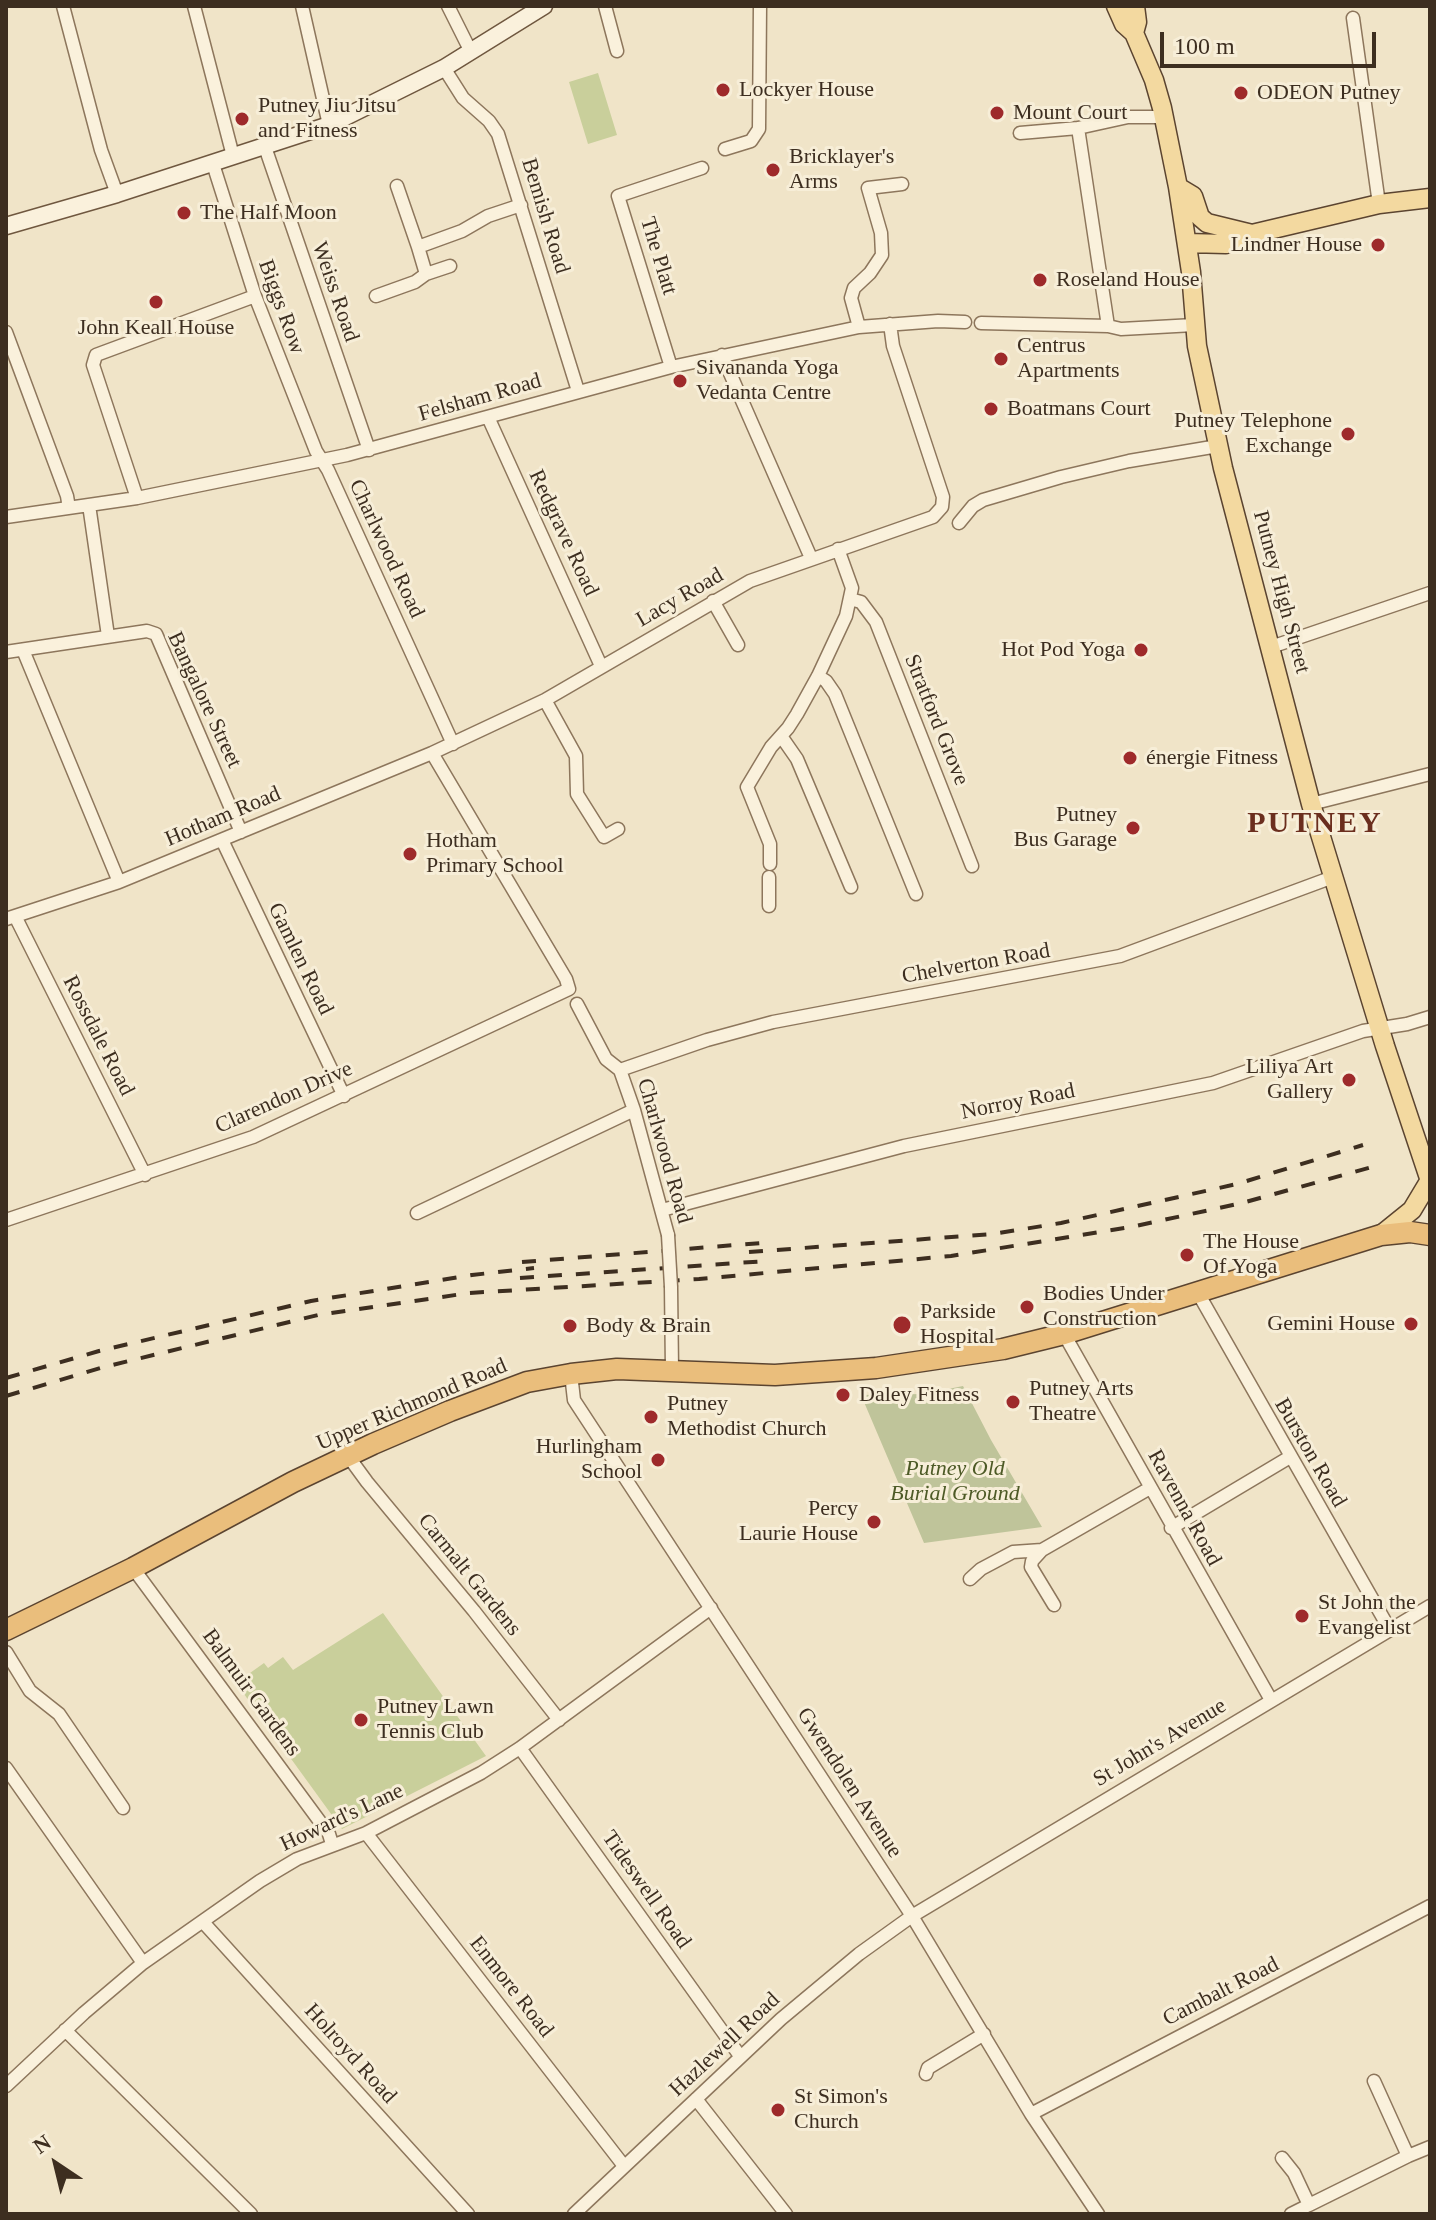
<!DOCTYPE html>
<meta charset="utf-8">
<style>
body{margin:0}
#map{position:relative;width:1436px;height:2220px;overflow:hidden;background:#f0e4c8;font-family:"Times New Roman",serif}
canvas{display:block}
.frame{position:absolute;inset:0;border:8px solid #3d2e20;pointer-events:none}
.north{position:absolute;left:16px;top:2124px;width:80px;height:80px;-webkit-text-stroke:6px #f7eed8;paint-order:stroke;rotate:325deg;font-size:22px;font-weight:700;line-height:32px;text-align:center;color:#3d2e20}
.north::after{content:'';display:block;margin:auto;width:28px;height:36px;background:#3d2e20;clip-path:polygon(50% 0,100% 100%,50% 72%,0 100%)}
.scale{position:absolute;left:1160px;top:32px;width:216px;height:36px;box-sizing:border-box;border:4px solid #3d2e20;border-top:0;padding-left:10px;font-size:24px;line-height:28px;white-space:nowrap;color:#3d2e20;-webkit-text-stroke:6px #f7eed8;paint-order:stroke}
</style>
<div id="map">
<canvas width="1436" height="2220"></canvas>
<div class="frame"></div>
<div class="north">N</div>
<div class="scale">100 m</div>
</div>
<script>
const ctx = document.querySelector('canvas').getContext('2d');
ctx.lineJoin = 'round';
function fillPath(path, color) { ctx.fillStyle = color; ctx.fill(path, 'evenodd'); }
const toPath = rows => new Path2D(rows.map(r => 'M' + r).join(''));
function stroke(path, color, width, dash) { ctx.strokeStyle = color; ctx.lineWidth = width; ctx.lineCap = dash ? 'butt' : 'round'; ctx.setLineDash(dash || []); ctx.stroke(path); }
function drawText(font, color, halo, rows, align = 'center') {
  ctx.font = font + ' "Times New Roman",serif'; ctx.lineWidth = 6; ctx.setLineDash([]); ctx.textBaseline = 'middle'; ctx.strokeStyle = halo; ctx.fillStyle = color; for (const [text, x, y, turn = 0] of rows) {
    ctx.save(); ctx.translate(x, y); ctx.rotate((+turn || 0) * Math.PI / 180); ctx.textAlign = isNaN(turn) ? turn : align; if (halo) ctx.strokeText(text, 0, 0); ctx.fillText(text, 0, 0); ctx.restore();
  }
}
const green = toPath([
 [598,73,617,135,588,144,569,82],
 [383,1613,486,1756,342,1829,236,1683,264,1663,268,1668,283,1657,293,1670]
]);
const cemetery = toPath([
 [963,1386,991,1440,1042,1527,924,1543,861,1395,923,1394]
]);
const minor = toPath([
 [63,6,101,150,117,194],
 [194,6,233,156],
 [302,6,329,125],
 [448,6,471,52],
 [605,6,617,51],
 [1353,18,1379,204],
 [444,68,463,98,489,121,498,134,578,391],
 [1078,128,1108,326],
 [1020,133,1078,128,1128,117,1164,117],
 [265,147,369,450],
 [725,149,751,141,759,129,760,6],
 [213,164,255,296,316,451,328,470,453,744],
 [397,186,418,247],
 [426,274,450,266],
 [376,296,415,282,426,274,418,247,462,231,488,216,521,205],
 [981,323,1108,326,1121,329,1194,325],
 [859,327,851,298,854,288,870,273,882,255,881,233,868,188,902,184],
 [6,332,67,496,69,508],
 [722,355,811,558],
 [671,367,618,196,702,168],
 [488,417,601,666],
 [137,498,93,365,96,355,255,296],
 [89,505,108,636],
 [6,517,137,498,347,455,671,367,859,327,938,321,965,322],
 [959,523,973,506,983,500,1061,477,1129,461,1218,446],
 [850,599,861,602,876,622,972,866],
 [713,601,738,645],
 [1271,647,1430,593],
 [23,650,119,882],
 [6,652,147,631,156,634,241,832],
 [818,676,826,681,835,694,916,894],
 [545,700,576,756,577,794,604,837,618,829],
 [781,736,797,759,851,887],
 [1311,804,1430,774],
 [222,840,344,1096],
 [770,864,770,844,747,787,771,747,788,728,797,714,818,676,846,616,852,588,838,549],
 [769,906,769,877],
 [15,916,145,1175],
 [6,919,119,882,432,753,545,700,750,581,933,517,942,507,943,497,893,346,890,324],
 [577,1004,606,1059,620,1070,634,1110,668,1235],
 [620,1070,707,1040,773,1022,1120,956,1333,877],
 [662,1210,904,1146,1213,1083,1363,1031,1407,1024,1430,1017],
 [417,1213,634,1110],
 [6,1220,253,1137,569,989,566,979,432,753],
 [671,1287,672,1370],
 [1198,1293,1390,1630],
 [1064,1334,1271,1700],
 [571,1374,574,1400,912,1916,1031,2114,1098,2214],
 [348,1456,367,1482,474,1611,559,1720],
 [1171,1528,1290,1457],
 [133,1568,329,1834,332,1844],
 [970,1579,981,1569,1013,1552,1042,1550],
 [1054,1605,1031,1567,1032,1561,1042,1550,1150,1488],
 [6,1652,30,1691,59,1714,123,1808],
 [520,1748,740,2056],
 [6,1768,143,1963],
 [366,1833,624,2166],
 [203,1922,468,2214],
 [65,2030,251,2214],
 [926,2074,928,2068,984,2034],
 [6,2086,84,2013,143,1963,260,1881,297,1859,366,1833,481,1773,520,1748,711,1608],
 [696,2099,786,2214],
 [1031,2114,1430,1906],
 [1408,2156,1430,2147],
 [1282,2158,1294,2173,1309,2205,1291,2214],
 [1309,2205,1408,2156,1374,2081],
 [574,2214,781,2019,859,1954,912,1916,1430,1606]
]);
const secondary = toPath([
 [6,226,117,194,329,125,444,68,544,6]
]);
const primary = toPath([
 [1116,6,1124,24,1134,33],
 [1135,6,1137,22,1134,33,1154,80,1162,108,1178,187,1191,272,1197,346,1223,468,1311,804,1385,1046,1430,1181],
 [1178,187,1193,196,1200,217,1207,223,1252,234],
 [1187,243,1226,244,1252,234,1379,204,1430,198],
 [1381,1235,1412,1210,1430,1180]
]);
const trunk = toPath([
 [6,1630,133,1568,293,1482,373,1444,450,1411,527,1382,571,1374,617,1369,775,1375,833,1371,876,1368,1003,1349,1064,1334,1381,1235,1410,1232,1430,1235]
]);
const rail = toPath([
 [749,1252,993,1234,1061,1223,1237,1184,1363,1145],
 [522,1262,761,1243],
 [520,1278,767,1261],
 [6,1378,99,1351,311,1301,472,1275,534,1268],
 [6,1396,104,1367,318,1315,469,1293,699,1279,951,1256,1131,1227,1242,1203,1372,1167]
]);
const minorBridge = toPath([
 [668,1235,671,1287]
]);
const markers = [
 [723,90,8,"#9e2a2b"],
 [1241,93,8,"#9e2a2b"],
 [997,113,8,"#9e2a2b"],
 [242,119,8,"#9e2a2b"],
 [773,170,8,"#9e2a2b"],
 [184,213,8,"#9e2a2b"],
 [1378,245,8,"#9e2a2b"],
 [1040,280,8,"#9e2a2b"],
 [156,302,8,"#9e2a2b"],
 [1001,359,8,"#9e2a2b"],
 [680,381,8,"#9e2a2b"],
 [991,409,8,"#9e2a2b"],
 [1348,434,8,"#9e2a2b"],
 [1141,650,8,"#9e2a2b"],
 [1130,758,8,"#9e2a2b"],
 [1133,828,8,"#9e2a2b"],
 [410,854,8,"#9e2a2b"],
 [1349,1080,8,"#9e2a2b"],
 [1187,1255,8,"#9e2a2b"],
 [1027,1307,8,"#9e2a2b"],
 [1411,1324,8,"#9e2a2b"],
 [902,1325,10,"#9e2a2b"],
 [570,1326,8,"#9e2a2b"],
 [843,1395,8,"#9e2a2b"],
 [1013,1402,8,"#9e2a2b"],
 [651,1417,8,"#9e2a2b"],
 [658,1460,8,"#9e2a2b"],
 [874,1522,8,"#9e2a2b"],
 [1302,1616,8,"#9e2a2b"],
 [361,1720,8,"#9e2a2b"],
 [778,2110,8,"#9e2a2b"]
];
const poiNames = [
 ["Lockyer House",739,90],
 ["ODEON Putney",1257,93],
 ["Putney Jiu Jitsu",258,106],
 ["and Fitness",258,131],
 ["Mount Court",1013,113],
 ["Bricklayer's",789,157],
 ["Arms",789,182],
 ["The Half Moon",200,213],
 ["Lindner House",1362,245,"right"],
 ["Roseland House",1056,280],
 ["John Keall House",156,328,"center"],
 ["Centrus",1017,346],
 ["Apartments",1017,371],
 ["Sivananda Yoga",696,368],
 ["Vedanta Centre",696,393],
 ["Boatmans Court",1007,409],
 ["Putney Telephone",1332,421,"right"],
 ["Exchange",1332,446,"right"],
 ["Hot Pod Yoga",1125,650,"right"],
 ["énergie Fitness",1146,758],
 ["Putney",1117,815,"right"],
 ["Bus Garage",1117,840,"right"],
 ["Hotham",426,841],
 ["Primary School",426,866],
 ["Liliya Art",1333,1067,"right"],
 ["Gallery",1333,1092,"right"],
 ["The House",1203,1242],
 ["Of Yoga",1203,1267],
 ["Bodies Under",1043,1294],
 ["Construction",1043,1319],
 ["Parkside",920,1312],
 ["Hospital",920,1337],
 ["Gemini House",1395,1324,"right"],
 ["Body & Brain",586,1326],
 ["Putney Arts",1029,1389],
 ["Theatre",1029,1414],
 ["Daley Fitness",859,1395],
 ["Putney",667,1404],
 ["Methodist Church",667,1429],
 ["Hurlingham",642,1447,"right"],
 ["School",642,1472,"right"],
 ["Percy",858,1509,"right"],
 ["Laurie House",858,1534,"right"],
 ["St John the",1318,1603],
 ["Evangelist",1318,1628],
 ["Putney Lawn",377,1707],
 ["Tennis Club",377,1732],
 ["St Simon's",794,2097],
 ["Church",794,2122]
];
const streetNames = [
 ["Bemish Road",545,216,73],
 ["The Platt",658,256,73],
 ["Weiss Road",335,292,71],
 ["Biggs Row",281,307,70],
 ["Felsham Road",480,398,-16],
 ["Redgrave Road",563,533,65],
 ["Charlwood Road",386,549,65],
 ["Putney High Street",1281,592,75],
 ["Lacy Road",680,598,-30],
 ["Bangalore Street",204,700,65],
 ["Stratford Grove",936,720,68],
 ["Hotham Road",223,817,-23],
 ["Gamlen Road",300,959,64],
 ["Chelverton Road",976,964,-10],
 ["Rossdale Road",98,1036,63],
 ["Clarendon Drive",284,1098,-24],
 ["Norroy Road",1018,1102,-11],
 ["Charlwood Road",664,1151,74],
 ["Upper Richmond Road",412,1405,-23],
 ["Burston Road",1310,1453,60],
 ["Ravenna Road",1184,1508,61],
 ["Carmalt Gardens",469,1575,51],
 ["Balmuir Gardens",251,1693,54],
 ["St John's Avenue",1160,1743,-31],
 ["Gwendolen Avenue",849,1783,57],
 ["Howard's Lane",342,1818,-25],
 ["Tideswell Road",646,1890,55],
 ["Enmore Road",511,1987,52],
 ["Cambalt Road",1221,1992,-27],
 ["Hazlewell Road",725,2045,-43],
 ["Holroyd Road",350,2054,48]
];
const parkNames = [
 ["Putney Old",955,1469],
 ["Burial Ground",955,1494]
];
const districtNames = [
 ["PUTNEY",1315,824]
];
fillPath(green, '#c9cf9b');
fillPath(cemetery, '#bfc49a');
stroke(minor, '#8d765c', 15);
stroke(secondary, '#6f573f', 19);
stroke(primary, '#5b4430', 21);
stroke(trunk, '#5b4430', 23);
stroke(minor, '#faf1dc', 12);
stroke(secondary, '#faf1dc', 16);
stroke(primary, '#f3d9a0', 18);
stroke(trunk, '#eabe7c', 20);
stroke(rail, '#3d2e20', 4, [14, 14]);
stroke(minorBridge, '#8d765c', 15, []);
stroke(minorBridge, '#faf1dc', 12);
for (const [x, y, r, color] of markers) { const dot = new Path2D(); dot.arc(x, y, r, 0, 2 * Math.PI); ctx.fillStyle = color; ctx.fill(dot); stroke(dot, '#f7eed8', 3); }
drawText('22px', '#3d2e20', '#f7eed8', poiNames, 'left');
drawText('22px', '#3d2e20', '#f7eed8', streetNames);
drawText('italic 22px', '#4d5a26', '#f7eed8', parkNames);
ctx.letterSpacing = '2px';
drawText('bold 30px', '#6b2e1e', '#f7eed8', districtNames);
ctx.letterSpacing = '0px';
</script>
